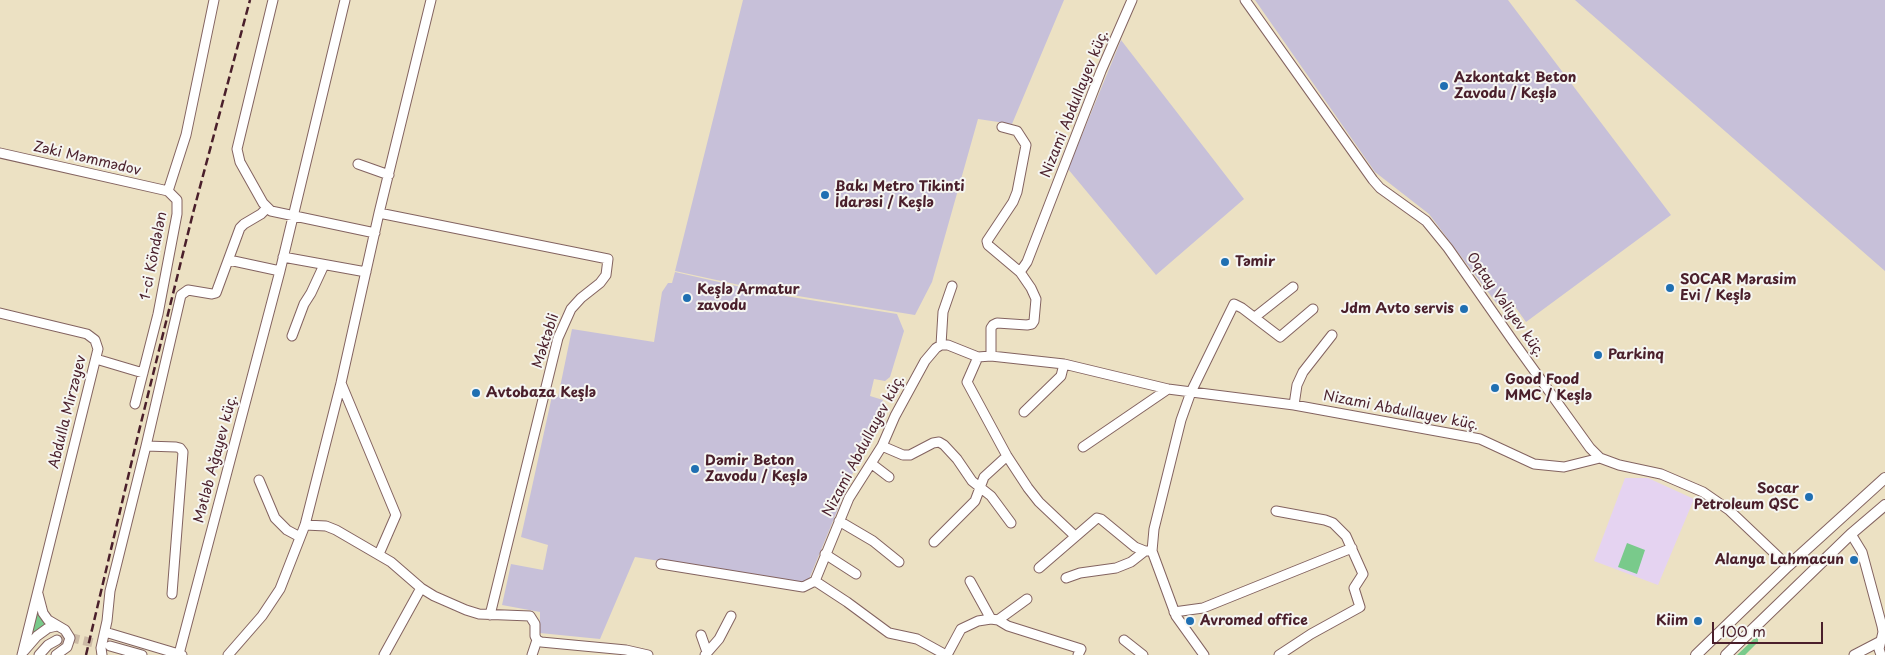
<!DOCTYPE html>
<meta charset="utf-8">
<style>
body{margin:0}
#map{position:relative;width:1885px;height:655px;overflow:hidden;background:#ece1c3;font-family:"Playpen Sans",sans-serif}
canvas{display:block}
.scale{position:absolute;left:1712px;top:622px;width:111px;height:22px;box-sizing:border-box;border:2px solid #4a1f2b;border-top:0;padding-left:6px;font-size:15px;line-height:18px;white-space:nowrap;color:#4a1f2b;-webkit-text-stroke:4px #f6f6f2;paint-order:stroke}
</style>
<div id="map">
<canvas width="1885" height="655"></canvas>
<div class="scale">100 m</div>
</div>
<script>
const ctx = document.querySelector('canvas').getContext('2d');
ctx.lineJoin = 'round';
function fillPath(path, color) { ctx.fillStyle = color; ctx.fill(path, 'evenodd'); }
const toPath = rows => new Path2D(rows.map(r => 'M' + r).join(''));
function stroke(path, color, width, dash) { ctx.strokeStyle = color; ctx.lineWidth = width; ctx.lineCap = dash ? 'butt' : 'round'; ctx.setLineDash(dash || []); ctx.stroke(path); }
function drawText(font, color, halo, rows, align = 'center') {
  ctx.font = font + ' "Playpen Sans",sans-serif'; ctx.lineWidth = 4; ctx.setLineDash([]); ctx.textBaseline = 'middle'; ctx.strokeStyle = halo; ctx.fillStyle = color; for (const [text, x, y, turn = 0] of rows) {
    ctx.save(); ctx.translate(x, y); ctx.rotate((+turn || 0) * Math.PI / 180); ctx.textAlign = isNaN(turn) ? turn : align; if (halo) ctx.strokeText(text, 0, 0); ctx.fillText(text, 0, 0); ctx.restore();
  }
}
const built = toPath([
 [1625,478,1648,478,1694,499,1658,585,1594,561]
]);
const industrial = toPath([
 [743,0,1064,0,1012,124,978,119,932,282,915,315,767,291,675,271],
 [1255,0,1508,0,1671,215,1526,322,1511,301,1497,304,1429,214,1375,172],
 [1575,0,1885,0,1885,271],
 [1121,40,1244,199,1156,275,1068,169],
 [675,272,767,293,897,314,904,331,890,377,885,381,874,379,870,396,883,400,807,584,789,582,635,557,600,639,540,633,540,612,502,605,511,564,543,570,548,545,521,537,552,396,558,397,572,329,654,342,662,292,668,283,672,283]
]);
const green = toPath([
 [1627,543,1645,550,1637,574,1618,567],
 [37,608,40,615,49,625,29,640],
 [1758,635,1758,642,1745,655,1737,655]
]);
const minorTunnel = toPath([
 [57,640,72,638,107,646]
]);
const minor = toPath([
 [273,0,237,149,240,162,263,203,271,211,375,233],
 [1245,0,1373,180,1380,188,1426,221,1448,248,1513,341,1590,448,1600,458,1619,465,1661,474,1703,492,1729,510,1788,566],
 [0,153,168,191],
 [358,164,389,175],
 [379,213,608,259,606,275,600,283,581,298,571,309,558,338,490,615],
 [283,257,366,272],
 [229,260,280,271],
 [1020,272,1027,262,1101,71,1132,0],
 [0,313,87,334,95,340,98,349,22,655],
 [1255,317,1293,287],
 [292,336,304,304,311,293,324,265],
 [941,345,943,312,952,286],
 [991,356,991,328,993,325,997,323,1027,325,1032,324,1034,321,1036,299,1031,288,1020,272,988,245,987,241,1013,202,1017,192,1026,145,1017,131,1002,127],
 [978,357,967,382,1007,456,1028,488,1039,502,1075,536],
 [96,359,143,373],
 [341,383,396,515,379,554],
 [135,404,158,314,177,214,177,200,168,191,186,135,214,0],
 [1294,405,1297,385,1303,372,1332,335],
 [1024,412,1061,376,1064,364],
 [146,446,176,447,180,448,183,452,172,594],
 [882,446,903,455,910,455,933,443,939,442,944,445,957,459,972,481,991,496,1011,523],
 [1083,447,1168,389],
 [872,464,889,477],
 [259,480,275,518,287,530,300,537],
 [1276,511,1325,520,1333,523,1346,536,1363,574,1354,588,1360,607,1311,634,1279,655],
 [839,521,873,541,899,562],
 [305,525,326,526,336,530,391,562,421,588,434,596,466,610,479,614,530,616,535,624,535,636,537,640,541,642,626,650,648,655],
 [1851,534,1862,552,1882,626,1883,632,1879,649,1881,655],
 [934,542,975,501,984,477,1007,456],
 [825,554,856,574],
 [661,564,803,587,815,581,847,602,889,633,917,639,946,655],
 [1039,568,1097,518,1101,519,1135,547,1145,551,1152,551],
 [1066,578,1080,573,1116,568,1131,562,1145,551],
 [815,581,849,498,882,446,895,416,925,361,936,348,941,345,948,345,978,357,991,356,1064,364,1168,389,1294,405,1464,436,1480,439,1534,464,1564,467,1600,458],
 [970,581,991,619],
 [38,594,43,613,48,620,65,630,70,638,67,647,56,655],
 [1174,612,1203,608,1352,548],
 [998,620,1027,599],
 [105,632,182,655],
 [701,635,707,652],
 [1124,640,1143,655],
 [110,646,142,655],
 [24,651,37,636,48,628,57,626],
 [179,654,280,271,345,0],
 [39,655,48,645,57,640],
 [102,655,101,648,107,621,110,591,146,446,181,295,188,290,212,294,216,293,240,228,244,224,261,214,267,208],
 [228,655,262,616,280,589,305,525,341,383,379,213,431,0],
 [384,655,421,588],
 [532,655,537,640],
 [705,655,719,639,731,616],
 [947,655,961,629,978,621,991,619,998,620,1008,626,1081,649,1078,655],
 [1204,655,1176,616,1152,551,1154,529,1181,420,1191,392,1234,304,1242,308,1280,337,1313,309],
 [1854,655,1879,642]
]);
const major = toPath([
 [1696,655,1788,566,1885,478],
 [1726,655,1851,534,1885,505]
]);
const rail = toPath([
 [86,655,138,435,193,213,250,0]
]);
const markers = [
 [1444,86,5,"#1f6fb2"],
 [825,195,5,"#1f6fb2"],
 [1225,262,5,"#1f6fb2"],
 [1670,288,5,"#1f6fb2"],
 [687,298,5,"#1f6fb2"],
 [1464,309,5,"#1f6fb2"],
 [1598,355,5,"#1f6fb2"],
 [1495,388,5,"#1f6fb2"],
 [476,393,5,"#1f6fb2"],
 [695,469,5,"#1f6fb2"],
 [1809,497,5,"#1f6fb2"],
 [1854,560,5,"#1f6fb2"],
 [1190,621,5,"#1f6fb2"],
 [1698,621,5,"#1f6fb2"]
];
const poiNames = [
 ["Azkontakt Beton",1454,78],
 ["Zavodu / Keşlə",1454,94],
 ["Bakı Metro Tikinti",835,187],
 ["İdarəsi / Keşlə",835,203],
 ["Təmir",1235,262],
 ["SOCAR Mərasim",1680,280],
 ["Evi / Keşlə",1680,296],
 ["Keşlə Armatur",697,290],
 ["zavodu",697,306],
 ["Jdm Avto servis",1454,309,"right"],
 ["Parkinq",1608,355],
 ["Good Food",1505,380],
 ["MMC / Keşlə",1505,396],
 ["Avtobaza Keşlə",486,393],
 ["Dəmir Beton",705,461],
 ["Zavodu / Keşlə",705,477],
 ["Socar",1799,489,"right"],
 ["Petroleum QSC",1799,505,"right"],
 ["Alanya Lahmacun",1844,560,"right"],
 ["Avromed office",1200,621],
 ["Kiim",1688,621,"right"]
];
const streetNames = [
 ["Nizami Abdullayev küç.",1075,104,-68],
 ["Zəki Məmmədov",87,159,13],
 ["1-ci Köndələn",154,256,-79],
 ["Oqtay Vəliyev küç.",1505,305,55],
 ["Məktəbli",546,341,-72],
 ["Nizami Abdullayev küç.",1401,411,11],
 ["Abdulla Mirzəyev",68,412,-76],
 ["Nizami Abdullayev küç.",864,446,-62],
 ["Mətləb Ağayev küç.",216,459,-75]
];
fillPath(built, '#e5d3f1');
fillPath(industrial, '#c7c0d9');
fillPath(green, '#79ca8b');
stroke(minorTunnel, '#ccbaa5', 9, [9, 4.5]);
stroke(minor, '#836360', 11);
stroke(major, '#836360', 12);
stroke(minor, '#fff', 9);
stroke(major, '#fff', 10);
stroke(rail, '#4a1f2b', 2.5, [8, 4]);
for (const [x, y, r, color] of markers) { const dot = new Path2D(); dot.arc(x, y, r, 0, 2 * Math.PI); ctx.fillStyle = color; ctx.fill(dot); stroke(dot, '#f6f6f2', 2); }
drawText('bold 14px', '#4a1f2b', '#f6f6f2', poiNames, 'left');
drawText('14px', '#4a1f2b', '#f6f6f2', streetNames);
</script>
